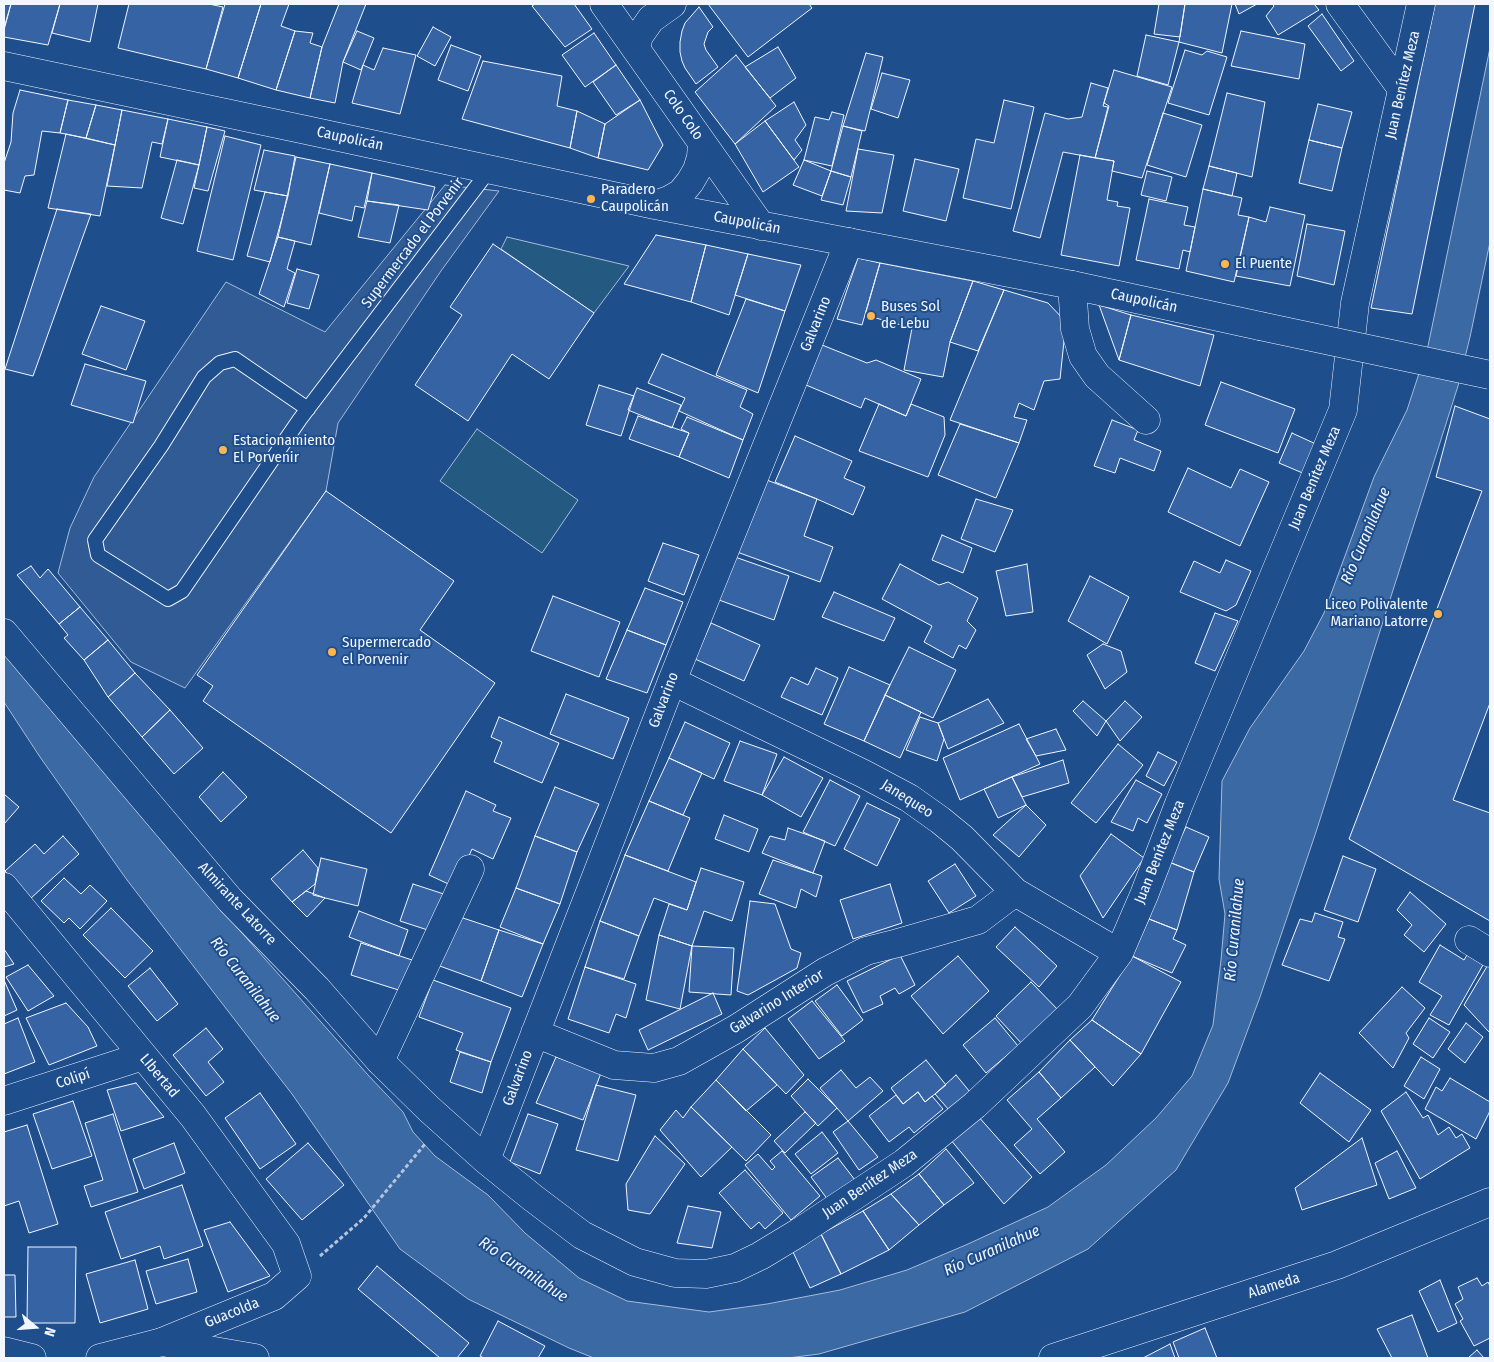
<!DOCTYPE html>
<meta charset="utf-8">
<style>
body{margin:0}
#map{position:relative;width:1494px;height:1362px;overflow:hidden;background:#1f4e8c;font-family:"Fira Sans Condensed",sans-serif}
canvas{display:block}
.frame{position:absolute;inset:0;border:5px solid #f2f6ff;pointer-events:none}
.north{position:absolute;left:10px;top:1302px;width:50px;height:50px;-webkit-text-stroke:4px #1f4e8c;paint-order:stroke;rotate:108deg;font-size:14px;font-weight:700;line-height:20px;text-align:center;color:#f2f6ff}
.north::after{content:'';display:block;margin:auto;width:18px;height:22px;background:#f2f6ff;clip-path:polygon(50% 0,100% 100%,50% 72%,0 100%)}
</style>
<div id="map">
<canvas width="1494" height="1362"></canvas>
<div class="frame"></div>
<div class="north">N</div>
</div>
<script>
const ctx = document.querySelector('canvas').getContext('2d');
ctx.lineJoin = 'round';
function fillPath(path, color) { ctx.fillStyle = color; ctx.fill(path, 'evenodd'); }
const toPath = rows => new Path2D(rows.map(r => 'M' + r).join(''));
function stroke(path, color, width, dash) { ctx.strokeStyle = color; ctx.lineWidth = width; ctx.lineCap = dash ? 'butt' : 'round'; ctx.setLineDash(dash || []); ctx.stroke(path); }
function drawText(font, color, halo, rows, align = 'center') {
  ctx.font = font + ' "Fira Sans Condensed",sans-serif'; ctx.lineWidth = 4; ctx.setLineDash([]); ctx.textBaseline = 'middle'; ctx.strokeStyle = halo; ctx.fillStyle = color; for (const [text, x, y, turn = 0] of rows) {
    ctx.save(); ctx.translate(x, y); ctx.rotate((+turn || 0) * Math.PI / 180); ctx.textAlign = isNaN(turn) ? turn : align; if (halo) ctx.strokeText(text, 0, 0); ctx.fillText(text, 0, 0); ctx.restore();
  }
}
const green = toPath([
 [507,237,629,266,594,313,501,249,507,237],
 [477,429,578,500,542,553,440,481,477,429]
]);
const parking = toPath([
 [445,185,499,191,441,271,338,423,326,491,185,688,131,662,58,573,70,528,94,477,226,282,325,332,445,185]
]);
const water = toPath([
 [1490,48,1490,242,1470,337,1458,386,1316,832,1260,997,1228,1083,1176,1170,1088,1249,965,1312,819,1354,788,1358,594,1358,569,1348,468,1299,400,1249,292,1094,127,880,40,757,4,702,4,651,210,897,368,1075,403,1112,413,1132,435,1156,488,1195,525,1233,579,1278,627,1301,709,1312,767,1304,840,1290,907,1270,968,1244,1048,1207,1106,1165,1156,1118,1192,1076,1213,1025,1221,960,1225,914,1219,879,1222,781,1250,728,1304,651,1324,613,1374,477,1407,410,1428,346,1490,48]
]);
const building = toPath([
 [4,4,11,4,4,28,4,4],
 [11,4,60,4,48,45,4,37,4,30,11,4],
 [60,4,98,4,90,42,52,33,60,4],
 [129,4,209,4,223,7,206,69,118,48,129,4],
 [225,4,261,4,238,78,206,69,225,4],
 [261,4,289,4,281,26,295,31,276,90,238,78,261,4],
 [339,4,366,4,343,62,335,103,310,98,322,47,339,4],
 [535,4,574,4,592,29,565,47,532,6,535,4],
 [708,4,809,4,812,8,748,57,708,4],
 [1159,4,1185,4,1180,37,1154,34,1159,4],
 [1185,4,1232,4,1222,53,1179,42,1185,4],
 [1235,4,1257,4,1239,14,1235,4],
 [1272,4,1314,4,1319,10,1278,35,1266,16,1274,6,1272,4],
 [1435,4,1475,4,1412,314,1371,308,1435,4],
 [699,7,713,27,708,32,704,44,706,50,718,67,696,84,685,68,682,61,680,52,680,42,682,31,685,23,699,7],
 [1322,14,1354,61,1341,71,1308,26,1322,14],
 [433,27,451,37,435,66,417,56,433,27],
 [295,31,313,33,310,43,322,47,310,98,276,90,295,31],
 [357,31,374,38,361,70,343,62,357,31],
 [1241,31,1305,44,1299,79,1231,66,1241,31],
 [594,33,616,65,585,87,562,55,594,33],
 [1146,35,1179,42,1168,85,1137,76,1146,35],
 [451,45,481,56,468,91,438,80,451,45],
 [778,47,796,78,770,98,745,67,778,47],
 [383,48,416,55,400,114,352,103,363,65,374,70,383,48],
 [1185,50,1202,55,1207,51,1227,57,1209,115,1168,103,1185,50],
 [866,53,883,57,865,131,843,126,866,53],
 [736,55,776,106,735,144,695,92,736,55],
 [483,61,562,76,557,106,577,111,570,148,462,119,483,61],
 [616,65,640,100,616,115,593,82,616,65],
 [1114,70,1172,87,1142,178,1112,171,1114,161,1095,158,1109,106,1104,103,1114,70],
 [882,73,910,80,898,118,871,109,882,73],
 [1091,83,1108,88,1103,106,1108,107,1095,158,1063,152,1040,238,1013,231,1045,113,1068,119,1082,117,1091,83],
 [20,90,68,100,60,133,42,131,34,175,25,176,20,193,4,190,4,163,11,142,13,113,20,90],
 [1227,93,1265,102,1252,177,1209,166,1227,93],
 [68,100,96,105,86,138,60,133,68,100],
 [640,100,663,145,648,170,598,158,605,124,640,100],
 [1004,100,1034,107,1011,209,963,198,976,139,994,143,1004,100],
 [794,102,806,125,795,140,802,150,794,160,765,121,794,102],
 [1318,104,1352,112,1342,148,1309,140,1318,104],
 [96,105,122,110,115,145,86,138,96,105],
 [122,110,168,119,162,144,152,142,142,188,107,186,122,110],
 [577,111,605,124,598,158,570,148,577,111],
 [832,112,844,115,832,166,804,160,815,117,829,120,832,112],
 [1163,113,1202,125,1186,177,1147,165,1163,113],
 [168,119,207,127,199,165,160,157,168,119],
 [765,121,799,167,763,192,735,144,765,121],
 [843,126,862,131,851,177,831,171,843,126],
 [207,127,225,131,208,191,194,188,207,127],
 [66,134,115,145,100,216,48,208,66,134],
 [225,136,261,145,233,260,197,251,225,136],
 [1309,140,1342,148,1332,191,1299,183,1309,140],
 [858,149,894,155,882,213,846,211,858,149],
 [264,150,295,156,288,196,254,190,264,150],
 [1080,155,1114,161,1107,200,1118,202,1117,206,1130,208,1119,266,1061,255,1080,155],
 [296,157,330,164,311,245,278,237,296,157],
 [915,159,959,169,946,221,903,211,915,159],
 [177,160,199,165,183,224,161,218,177,160],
 [804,160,831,171,822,196,793,185,804,160],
 [330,164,372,173,364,208,355,206,352,221,319,213,330,164],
 [1209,166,1237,173,1232,196,1203,189,1209,166],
 [831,171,851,177,843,205,821,200,831,171],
 [1147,171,1172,177,1166,201,1141,195,1147,171],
 [372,173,435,187,428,210,367,201,372,173],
 [1203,189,1242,198,1238,215,1249,217,1234,282,1186,271,1203,189],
 [265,192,288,196,270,262,247,256,265,192],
 [1149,199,1188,207,1184,225,1195,227,1190,252,1183,250,1179,269,1136,260,1149,199],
 [367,201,399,205,390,243,358,237,367,201],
 [1270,207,1305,215,1290,286,1236,276,1249,217,1266,222,1270,207],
 [57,209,91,214,33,376,5,369,57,209],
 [1307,224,1345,231,1334,285,1297,276,1307,224],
 [656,235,706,245,691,302,624,284,656,235],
 [278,237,295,241,287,269,295,273,284,307,259,294,278,237],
 [493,244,594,313,549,379,512,354,468,421,415,385,462,315,450,307,493,244],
 [706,245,748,254,729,315,691,302,706,245],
 [748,254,801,265,785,311,735,295,748,254],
 [858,258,880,263,862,325,837,319,858,258],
 [880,263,973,281,950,342,943,377,904,370,912,328,865,315,880,263],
 [297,269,319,275,309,309,287,303,297,269],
 [973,281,1004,290,978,351,950,342,973,281],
 [1004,290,1048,303,1066,322,1060,379,1044,381,1034,410,1019,403,1014,417,1027,420,1019,443,950,420,1004,290],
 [746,299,785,311,758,393,716,375,746,299],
 [1099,305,1131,315,1119,360,1099,305],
 [101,306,145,321,126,370,82,354,101,306],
 [1131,315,1214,335,1200,386,1119,360,1131,315],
 [822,345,867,363,876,360,921,379,906,416,865,398,861,408,806,385,822,345],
 [662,354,747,390,740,407,753,414,743,440,679,411,685,398,648,383,662,354],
 [85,364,146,381,133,423,71,405,85,364],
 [1221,382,1295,409,1278,453,1205,425,1221,382],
 [599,385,634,396,621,436,586,425,599,385],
 [637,388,681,405,672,428,628,410,637,388],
 [879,404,906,416,911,404,944,417,945,435,928,477,859,451,879,404],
 [1455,406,1490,419,1490,703,1453,800,1490,813,1490,921,1349,839,1482,491,1436,477,1455,406],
 [638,416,689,433,679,457,629,439,638,416],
 [687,417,743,440,729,478,679,457,689,433,681,429,687,417],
 [1112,420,1138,430,1134,440,1161,451,1154,471,1120,458,1115,473,1094,466,1112,420],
 [960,424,1019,443,996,498,938,475,960,424],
 [1292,433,1318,445,1305,474,1279,463,1292,433],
 [795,436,852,461,844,478,865,487,853,515,817,499,775,482,795,436],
 [1188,468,1231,488,1240,469,1269,482,1240,546,1168,512,1188,468],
 [764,479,817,499,804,536,833,547,820,582,737,552,764,479],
 [326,491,454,581,420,630,495,683,391,833,203,701,213,686,197,675,326,491],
 [976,499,1013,510,995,552,961,539,976,499],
 [942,535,972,548,963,573,932,560,942,535],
 [663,543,699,555,684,595,648,581,663,543],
 [735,557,789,576,774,620,719,600,735,557],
 [1226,560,1251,571,1236,605,1226,611,1180,592,1194,561,1220,573,1226,560],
 [900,564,939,585,948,582,978,598,967,621,976,630,966,649,959,645,953,658,924,642,932,626,882,599,900,564],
 [1027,564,1033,612,1006,616,996,571,1027,564],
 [31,566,40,578,48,569,80,607,59,624,17,575,31,566],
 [1090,576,1129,597,1107,644,1068,621,1090,576],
 [645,588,683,602,666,645,627,630,645,588],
 [834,592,895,618,884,641,822,617,834,592],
 [553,596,620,622,599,677,531,651,553,596],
 [80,607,108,640,84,660,64,638,68,635,59,624,80,607],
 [1215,613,1238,621,1215,671,1195,663,1215,613],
 [711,623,760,645,744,681,695,659,711,623],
 [627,630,666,645,647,693,606,679,627,630],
 [108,640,135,673,108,697,84,660,108,640],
 [1103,644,1121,651,1127,672,1105,689,1087,655,1103,644],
 [909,647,956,670,933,718,885,695,909,647],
 [849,667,890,685,864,741,824,724,849,667],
 [816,668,838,678,822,715,781,697,791,677,808,685,816,668],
 [135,673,170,710,142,737,108,697,135,673],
 [566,694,629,718,613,759,550,734,566,694],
 [885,695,921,712,900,758,864,741,885,695],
 [988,699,1004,723,948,749,938,723,988,699],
 [1083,701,1106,721,1097,736,1073,711,1083,701],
 [1125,701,1142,717,1120,741,1106,721,1125,701],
 [170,710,203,748,174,774,142,737,170,710],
 [499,717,559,743,542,783,494,762,502,742,491,737,499,717],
 [920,717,938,723,944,739,937,761,906,750,920,717],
 [685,722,730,743,714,779,669,758,685,722],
 [1019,724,1040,764,960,800,943,758,1019,724],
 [1056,729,1066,750,1036,756,1026,739,1056,729],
 [740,741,777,754,762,795,724,781,740,741],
 [1118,744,1143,765,1096,823,1071,803,1118,744],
 [1158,752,1177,762,1164,786,1146,776,1158,752],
 [784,757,823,778,801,817,762,795,784,757],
 [669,758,702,773,683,815,649,801,669,758],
 [1063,760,1069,783,1022,797,1012,777,1063,760],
 [223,772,247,797,221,822,199,797,223,772],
 [1012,777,1026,805,998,818,984,789,1012,777],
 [830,780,860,796,835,846,803,832,830,780],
 [1136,780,1162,794,1147,823,1138,818,1133,831,1111,822,1136,780],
 [555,787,599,804,577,852,535,836,555,787],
 [466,791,496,805,493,811,511,818,493,859,472,849,455,887,429,875,466,791],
 [4,794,19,807,4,824,4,794],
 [649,801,690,818,668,871,625,855,649,801],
 [867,803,900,819,877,866,844,849,867,803],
 [1026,805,1046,825,1019,857,993,835,1026,805],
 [724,815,758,829,749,852,715,839,724,815],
 [1186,827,1209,837,1194,872,1169,862,1186,827],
 [788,828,825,841,813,873,762,853,770,836,785,840,788,828],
 [1111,834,1144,858,1103,918,1080,876,1111,834],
 [63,836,79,854,30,899,5,871,35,844,44,854,63,836],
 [535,836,577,852,560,904,516,888,535,836],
 [303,850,318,868,315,884,292,902,271,879,303,850],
 [625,855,696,882,687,910,654,898,639,936,600,921,625,855],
 [1343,856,1376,869,1358,922,1324,910,1343,856],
 [321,858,367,869,358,906,313,895,321,858],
 [773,860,822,876,816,897,801,889,796,908,759,894,773,860],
 [1169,862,1194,872,1177,930,1149,919,1169,862],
 [955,864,976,896,949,913,928,881,955,864],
 [701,868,744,882,732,921,704,911,692,946,659,935,669,904,687,910,701,868],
 [64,878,81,894,90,885,107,901,80,929,69,918,64,923,41,901,64,878],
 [413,884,450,896,437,933,400,921,413,884],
 [890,884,902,923,853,939,840,900,890,884],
 [516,888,560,904,543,944,500,927,516,888],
 [306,891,325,898,307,917,292,902,306,891],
 [1410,892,1446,924,1424,952,1404,935,1412,925,1397,910,1410,892],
 [750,901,775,904,791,949,801,953,797,968,748,995,737,991,750,901],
 [111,908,153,951,125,978,83,935,111,908],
 [359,911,408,930,399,956,349,937,359,911],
 [1315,913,1343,922,1338,937,1345,939,1329,981,1282,965,1300,919,1312,922,1315,913],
 [451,914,499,930,481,981,437,965,451,914],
 [1149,919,1177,930,1173,939,1186,945,1172,973,1132,956,1149,919],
 [600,921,639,936,624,979,585,967,600,921],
 [1015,927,1057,966,1039,987,996,947,1015,927],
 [499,930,543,944,522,997,481,981,499,930],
 [659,935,692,946,680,1009,646,1000,659,935],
 [361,943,418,962,408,993,351,975,361,943],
 [1440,945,1464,960,1467,955,1483,965,1449,1025,1430,1015,1442,996,1419,982,1440,945],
 [692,946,734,948,731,995,689,992,692,946],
 [4,949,14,964,4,967,4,949],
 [900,955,915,985,899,994,895,988,880,996,883,1004,863,1013,847,981,900,955],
 [958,956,989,991,943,1034,911,996,958,956],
 [1132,956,1181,982,1141,1054,1092,1020,1132,956],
 [1489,963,1490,964,1490,1032,1489,1032,1464,1005,1489,963],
 [28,965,54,996,28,1011,6,977,28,965],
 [585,967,636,984,626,1018,616,1014,609,1033,568,1019,585,967],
 [150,968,178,1004,157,1021,128,986,150,968],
 [4,980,17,1010,4,1016,4,980],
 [433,980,511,1008,491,1062,456,1050,463,1033,419,1017,433,980],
 [1031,982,1060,1012,1025,1047,996,1016,1031,982],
 [837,985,863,1020,842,1036,815,1001,837,985],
 [1402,987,1425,1008,1406,1033,1409,1038,1393,1068,1359,1033,1402,987],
 [713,993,722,1014,648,1050,639,1030,713,993],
 [812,1001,845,1041,819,1059,788,1019,812,1001],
 [66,1003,88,1027,97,1046,49,1065,26,1018,66,1003],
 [18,1018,35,1062,4,1074,4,1024,18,1018],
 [995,1018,1018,1046,986,1073,963,1045,995,1018],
 [1429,1018,1450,1032,1433,1058,1413,1044,1429,1018],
 [1092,1020,1141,1054,1113,1086,1070,1040,1092,1020],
 [1466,1023,1483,1037,1465,1063,1448,1049,1466,1023],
 [206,1028,223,1049,208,1062,224,1082,206,1096,173,1055,206,1028],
 [765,1028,804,1075,786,1094,743,1049,765,1028],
 [1070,1040,1095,1067,1061,1098,1039,1072,1070,1040],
 [743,1049,777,1085,746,1111,716,1080,743,1049],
 [460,1052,491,1062,482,1093,450,1082,460,1052],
 [556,1057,601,1073,583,1120,536,1103,556,1057],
 [1421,1057,1440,1069,1424,1099,1404,1086,1421,1057],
 [926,1060,946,1085,925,1102,918,1092,903,1104,891,1088,926,1060],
 [841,1070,856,1088,870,1077,883,1091,848,1121,820,1088,841,1070],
 [1039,1072,1061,1098,1037,1119,1065,1152,1040,1174,1014,1145,1032,1129,1007,1100,1039,1072],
 [1320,1073,1371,1110,1349,1142,1300,1103,1320,1073],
 [956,1075,970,1092,949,1110,935,1094,956,1075],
 [1450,1078,1490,1102,1490,1111,1476,1139,1425,1109,1436,1087,1442,1091,1450,1078],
 [808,1079,837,1108,818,1126,791,1096,808,1079],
 [716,1080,771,1135,746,1161,691,1107,716,1080],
 [136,1083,164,1117,121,1131,107,1090,136,1083],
 [596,1085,636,1095,618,1161,576,1150,596,1085],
 [918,1092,925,1102,932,1096,943,1109,914,1133,909,1127,889,1142,869,1116,896,1095,903,1104,918,1092],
 [1406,1092,1423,1118,1428,1115,1438,1135,1449,1127,1456,1138,1462,1134,1470,1148,1420,1179,1381,1111,1406,1092],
 [260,1093,296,1144,260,1169,225,1118,260,1093],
 [73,1101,92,1156,52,1169,33,1114,73,1101],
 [691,1107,732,1147,701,1177,660,1130,676,1110,683,1118,691,1107],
 [805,1112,816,1123,785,1153,774,1141,805,1112],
 [113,1114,138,1192,91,1207,84,1186,103,1180,85,1123,113,1114],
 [528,1114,558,1124,540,1174,510,1162,528,1114],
 [977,1115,1032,1177,1004,1204,950,1139,977,1115],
 [848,1121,878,1157,859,1170,833,1132,848,1121],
 [27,1125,58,1224,29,1233,19,1201,4,1206,4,1132,27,1125],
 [822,1132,838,1153,811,1174,795,1154,822,1132],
 [655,1136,685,1164,650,1214,628,1210,626,1184,655,1136],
 [1362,1138,1377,1185,1302,1210,1295,1188,1362,1138],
 [174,1143,185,1173,144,1189,133,1159,174,1143],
 [308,1143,344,1185,302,1220,266,1179,308,1143],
 [946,1149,974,1183,944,1205,919,1174,946,1149],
 [782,1151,820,1196,791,1220,745,1165,758,1154,772,1170,775,1167,770,1161,782,1151],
 [1397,1151,1416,1188,1389,1199,1375,1163,1397,1151],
 [838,1158,855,1180,828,1200,811,1177,838,1158],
 [745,1170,783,1213,765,1229,759,1222,751,1229,719,1193,745,1170],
 [919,1174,944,1205,919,1225,891,1194,919,1174],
 [182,1185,203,1246,164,1259,160,1246,121,1259,105,1212,182,1185],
 [891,1194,919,1225,889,1250,863,1211,891,1194],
 [688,1206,721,1212,712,1248,677,1243,688,1206],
 [863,1211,889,1250,841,1274,821,1234,863,1211],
 [230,1222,270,1276,228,1292,204,1230,230,1222],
 [821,1234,841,1274,810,1288,793,1252,821,1234],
 [28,1247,76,1247,75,1323,27,1323,28,1247],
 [188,1259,197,1292,156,1304,146,1271,188,1259],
 [135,1260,148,1309,100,1323,86,1274,135,1260],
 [377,1266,469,1343,457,1358,440,1358,358,1289,377,1266],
 [4,1275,15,1275,16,1317,4,1317,4,1275],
 [1477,1278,1482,1286,1488,1282,1490,1286,1490,1338,1474,1346,1460,1321,1463,1319,1455,1304,1463,1299,1458,1287,1477,1278],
 [1440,1280,1457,1323,1438,1332,1419,1291,1440,1280],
 [1412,1315,1428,1358,1392,1358,1377,1329,1412,1315],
 [498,1321,545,1346,538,1358,484,1358,480,1356,498,1321],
 [1205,1328,1217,1358,1179,1358,1173,1342,1205,1328],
 [1170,1344,1175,1358,1143,1358,1170,1344],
 [1477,1350,1484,1358,1468,1358,1477,1350]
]);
const path = toPath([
 [320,1256,364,1218,425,1144]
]);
const service = toPath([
 [308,409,235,359,220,363,204,377,161,446,95,540,98,555,168,599,182,591,300,419,490,169]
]);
const minor = toPath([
 [1340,4,1402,89],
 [1072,285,1075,329,1083,356,1097,376,1146,420],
 [4,633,230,900,317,989,380,1061,429,1109,486,1160,533,1198,582,1235,635,1262,675,1273,706,1274,735,1268,760,1256,798,1233,904,1163,975,1105,1080,1006,1119,953,1144,895,1179,804,1343,410,1355,303,1421,4],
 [672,681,864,774,909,798,940,820,962,838,1015,892,1119,953],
 [4,887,193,1116,286,1244,297,1276,274,1296,162,1342],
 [1469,940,1490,953],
 [535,1033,614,1065,654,1068,679,1061,736,1029,825,972,866,951,898,943,978,920,1015,892],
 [380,1061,470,869],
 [4,1101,143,1056],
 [486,1160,672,681,849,242]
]);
const tertiary = toPath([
 [636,47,639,36,651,19,672,4],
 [4,1351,32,1358],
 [100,1358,162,1342,255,1358],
 [1053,1358,1337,1265,1490,1202]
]);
const primary = toPath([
 [604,4,761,226],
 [4,66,306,130,655,205,1072,285,1260,326],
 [655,205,669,200,681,193,690,182,697,170,701,157,702,143]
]);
const primaryBridge = toPath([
 [1260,326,1490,375]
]);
const markers = [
 [591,199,5,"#ffb74d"],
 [1225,264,5,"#ffb74d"],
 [871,316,5,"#ffb74d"],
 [223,450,5,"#ffb74d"],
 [1438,614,5,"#ffb74d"],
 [332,652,5,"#ffb74d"]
];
const streetNames = [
 ["Juan Benítez Meza",1403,85,-77],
 ["Colo Colo",683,115,55],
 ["Caupolicán",350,139,12],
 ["Caupolicán",747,223,11],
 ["Supermercado el Porvenir",413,243,-53],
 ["Caupolicán",1144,301,12],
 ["Galvarino",816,324,-68],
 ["Juan Benítez Meza",1315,478,-67],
 ["Galvarino",664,700,-69],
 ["Janequeo",907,799,32],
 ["Juan Benítez Meza",1160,852,-68],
 ["Almirante Latorre",237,904,47],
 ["Galvarino Interior",777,1002,-32],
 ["LIbertad",159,1076,50],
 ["Galvarino",518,1078,-69],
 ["Colipí",73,1079,-18],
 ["Juan Benítez Meza",870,1184,-34],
 ["Alameda",1274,1286,-18],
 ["Guacolda",232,1313,-22]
];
const poiNames = [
 ["Paradero",601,190],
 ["Caupolicán",601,207],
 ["El Puente",1235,264],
 ["Buses Sol",881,307],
 ["de Lebu",881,324],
 ["Estacionamiento",233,441],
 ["El Porvenir",233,458],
 ["Liceo Polivalente",1428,605,"right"],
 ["Mariano Latorre",1428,622,"right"],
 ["Supermercado",342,643],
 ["el Porvenir",342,660]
];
const waterNames = [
 ["Río Curanilahue",1366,536,-67],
 ["Río Curanilahue",1235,930,-85],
 ["Río Curanilahue",245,980,52],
 ["Río Curanilahue",992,1251,-24],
 ["Río Curanilahue",523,1270,34]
];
fillPath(green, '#245a82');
stroke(green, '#a8bbd7', 1);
fillPath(parking, '#305b95');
stroke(parking, '#a8bbd7', 1);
fillPath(water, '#3b69a3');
stroke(water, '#a8bbd7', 1);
fillPath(building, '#3563a3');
stroke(building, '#f2f6ff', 1);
stroke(service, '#f2f6ff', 16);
stroke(minor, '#f2f6ff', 29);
stroke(tertiary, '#f2f6ff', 29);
stroke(primary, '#f2f6ff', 29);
stroke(path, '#b3c4dc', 3, [4, 2.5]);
stroke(service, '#1f4e8c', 14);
stroke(minor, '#1f4e8c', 28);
stroke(tertiary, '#1f4e8c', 28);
stroke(primary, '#1f4e8c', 28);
stroke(primaryBridge, '#f2f6ff', 29, []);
stroke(primaryBridge, '#1f4e8c', 28);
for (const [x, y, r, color] of markers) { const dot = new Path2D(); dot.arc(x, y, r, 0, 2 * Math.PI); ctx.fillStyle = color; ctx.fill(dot); stroke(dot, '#1f4e8c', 2); }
drawText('15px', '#f2f6ff', '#1f4e8c', streetNames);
drawText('15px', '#f2f6ff', '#1f4e8c', poiNames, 'left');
drawText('italic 16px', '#f2f6ff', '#1f4e8c', waterNames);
</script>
